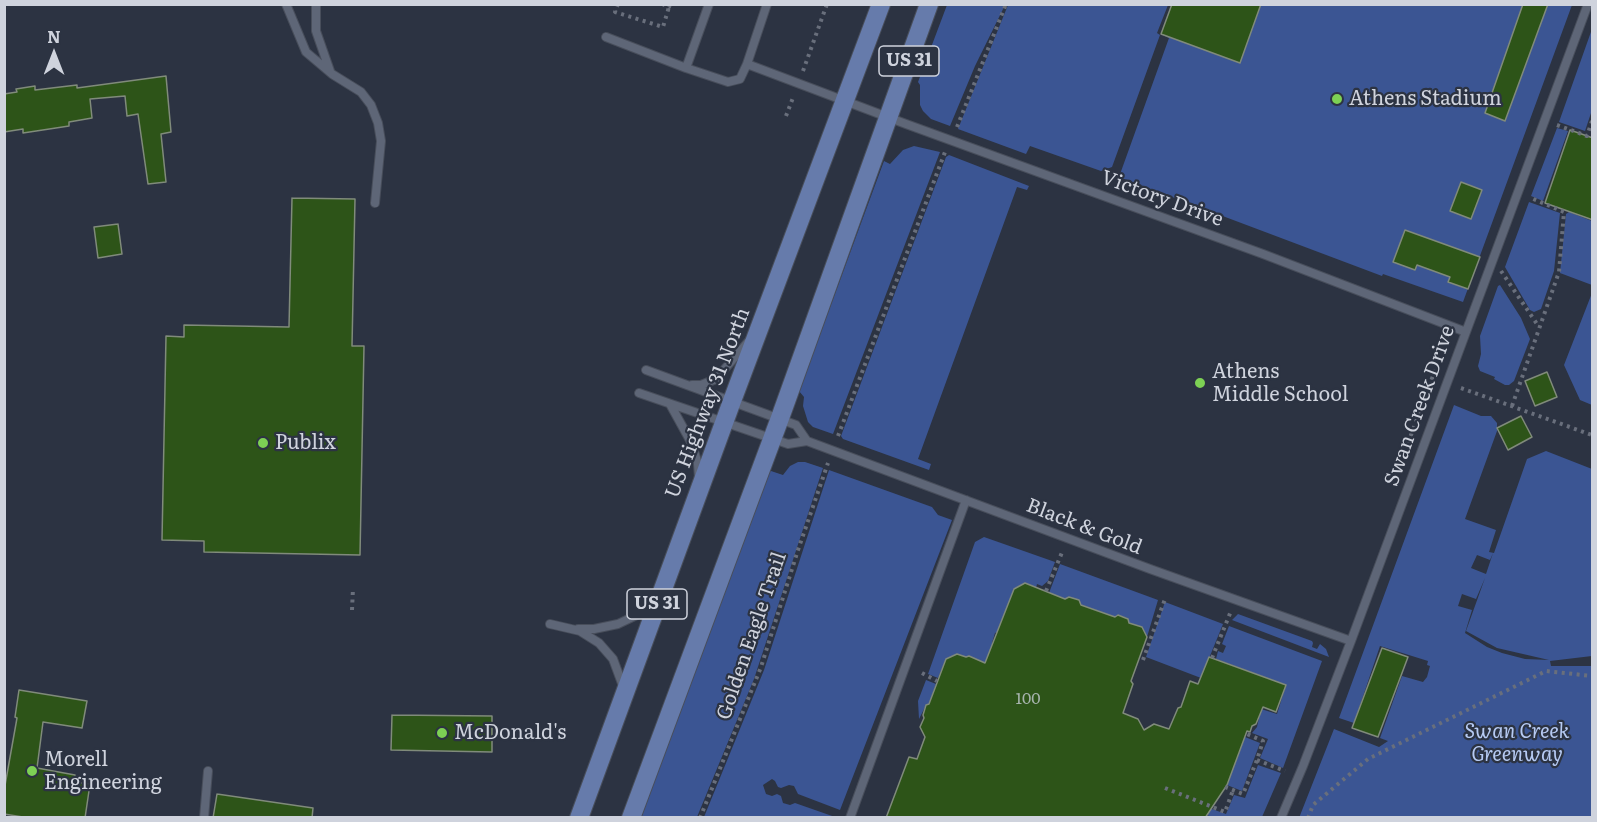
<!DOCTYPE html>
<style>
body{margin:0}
#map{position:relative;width:1597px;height:822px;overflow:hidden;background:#2c3342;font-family:Literata,serif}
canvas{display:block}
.frame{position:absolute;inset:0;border:6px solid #cfd3dd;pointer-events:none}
.north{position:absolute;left:24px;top:24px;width:60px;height:60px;-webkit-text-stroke:4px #2c3342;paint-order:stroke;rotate:0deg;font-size:16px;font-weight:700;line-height:24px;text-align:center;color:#cfd3dd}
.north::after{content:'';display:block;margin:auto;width:21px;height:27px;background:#cfd3dd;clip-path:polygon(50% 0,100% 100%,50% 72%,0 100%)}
</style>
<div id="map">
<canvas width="1597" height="822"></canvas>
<div class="frame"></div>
<div class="north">N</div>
</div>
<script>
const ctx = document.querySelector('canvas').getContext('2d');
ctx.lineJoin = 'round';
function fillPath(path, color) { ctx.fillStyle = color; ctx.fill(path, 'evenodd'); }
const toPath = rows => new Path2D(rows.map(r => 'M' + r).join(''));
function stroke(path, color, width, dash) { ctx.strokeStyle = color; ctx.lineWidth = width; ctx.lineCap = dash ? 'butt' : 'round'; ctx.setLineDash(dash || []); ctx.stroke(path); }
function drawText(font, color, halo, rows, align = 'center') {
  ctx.font = font + ' Literata,serif'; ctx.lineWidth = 4.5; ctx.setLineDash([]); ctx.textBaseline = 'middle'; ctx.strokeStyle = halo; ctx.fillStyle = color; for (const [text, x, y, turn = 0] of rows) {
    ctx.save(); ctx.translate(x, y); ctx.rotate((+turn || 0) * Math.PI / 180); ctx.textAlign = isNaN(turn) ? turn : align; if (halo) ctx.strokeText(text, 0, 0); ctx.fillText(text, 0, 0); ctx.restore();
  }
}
const green = toPath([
 [947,5,1005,5,975,66,950,126,931,119,923,111,920,105,920,85,918,82],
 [1008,5,1168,5,1157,33,1160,35,1112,167,1101,171,1030,146,1026,154,958,129],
 [1172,5,1572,5,1463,302,1383,274,1382,276,1119,177,1169,38,1161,34],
 [1592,29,1592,110,1585,131,1559,122],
 [1557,128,1568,131,1543,201,1531,196],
 [914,146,940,152,833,434,813,427,808,422,803,406,804,397,799,391,884,161,890,164,903,150],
 [949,155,1029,186,1027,190,1017,187,918,459,931,464,929,470,843,439,841,436,946,157],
 [1529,202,1560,213,1554,271,1541,309,1534,312,1530,310,1505,267],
 [1569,212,1592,221,1592,285,1560,273,1566,214],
 [1500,285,1521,318,1530,339,1514,381,1509,385,1505,385,1494,379,1495,377,1480,371,1478,366,1481,354,1480,336,1498,286],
 [1592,293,1592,405,1580,400,1564,365],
 [1454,405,1481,416,1491,416,1497,423,1497,431,1465,519,1496,530,1489,552,1494,553,1527,459,1546,451,1592,469,1592,656,1550,661,1551,666,1592,666,1592,817,1299,818,1334,729,1379,747,1388,741,1380,738,1402,676,1423,682,1427,677,1430,666,1427,665,1428,661,1380,646,1354,723,1339,718],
 [1493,553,1486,574,1471,568,1477,555,1490,560],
 [1485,578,1466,631,1497,648,1549,660,1525,659,1502,653,1487,647,1465,633,1472,610,1458,606,1462,594,1476,599],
 [798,462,805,462,823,468,754,679,697,817,641,818,768,470,783,475,790,466],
 [829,470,932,507,938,515,952,520,840,810,798,794,794,786,789,785,781,788,778,787,775,781,772,779,763,785,766,794,772,796,777,794,781,796,783,803,790,805,795,803,835,817,704,817,764,670],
 [984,537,1055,562,1048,581,1042,586,1037,584,1036,588,1025,583,1014,589,998,632,995,633,992,643,993,646,986,665,979,663,978,660,969,656,966,657,957,654,946,659,938,678,928,674,975,542],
 [1060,564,1158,600,1147,637,1142,627,1129,623,1127,618,1118,615,1115,617,1049,593],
 [1165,602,1223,624,1201,678,1146,657],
 [1238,614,1312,641,1313,643,1312,647,1317,649,1320,644,1326,649,1329,657,1232,620],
 [1229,626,1322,661,1283,768,1260,758,1268,739,1252,733,1257,727,1261,709,1277,714,1286,685,1216,659,1218,651,1223,653,1226,646,1222,644],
 [926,680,936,684,929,704,926,705,919,719,918,701],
 [1245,737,1260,743,1242,791,1227,785],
 [1258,765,1281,773,1262,817,1212,817,1173,803,1175,796,1226,814,1234,795,1245,798]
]);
const building = toPath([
 [1172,4,1261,4,1240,63,1161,34,1172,4],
 [1523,4,1548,4,1505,121,1485,113,1523,4],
 [166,76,171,132,161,134,166,182,148,184,138,114,127,116,125,96,90,99,92,118,69,122,69,126,23,133,23,129,4,132,4,94,17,92,16,89,35,86,35,90,77,85,77,88,166,76],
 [1570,130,1593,138,1593,220,1545,203,1570,130],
 [1461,182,1482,190,1471,219,1450,211,1461,182],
 [292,198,355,199,352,346,364,346,360,555,204,552,204,541,162,540,166,336,184,337,184,325,289,327,292,198],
 [118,224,122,254,98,258,94,227,118,224],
 [1405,230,1480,257,1468,289,1448,282,1450,277,1417,265,1415,270,1393,262,1405,230],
 [1547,372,1557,397,1535,406,1525,381,1547,372],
 [1521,416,1532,437,1508,450,1497,428,1521,416],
 [1025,583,1065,599,1069,597,1079,600,1081,605,1115,617,1118,615,1128,619,1129,623,1142,627,1147,637,1131,681,1133,684,1123,713,1138,719,1144,730,1154,724,1169,729,1178,708,1181,707,1190,681,1198,684,1209,657,1286,685,1276,712,1263,707,1256,724,1252,726,1250,732,1247,731,1227,785,1205,818,886,818,909,757,917,759,925,737,920,727,924,718,923,715,926,705,929,704,946,659,957,654,966,657,969,656,985,663,1014,589,1025,583],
 [1382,648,1408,657,1378,737,1352,728,1382,648],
 [19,690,87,701,82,728,43,722,37,768,75,775,74,782,90,784,85,818,29,818,4,814,4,791,17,718,15,717,19,690],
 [392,715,492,716,492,752,391,750,392,715],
 [217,794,313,808,312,818,213,818,217,794]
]);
const path = toPath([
 [618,4,615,12,663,27,669,7],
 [662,4,669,7,670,4],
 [803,71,827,4],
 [786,116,794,95],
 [1557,125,1587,136,1592,121],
 [957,127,1006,4],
 [1501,271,1539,327],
 [1461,388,1592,435],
 [1512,406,1559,272,1564,212,1531,198],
 [838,436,945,152],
 [1408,443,1437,365],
 [1046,591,1063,550],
 [352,610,353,588],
 [1212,658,1231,611],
 [1143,660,1165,599],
 [922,673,937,681],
 [1257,760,1285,771],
 [1225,787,1243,794,1257,760,1263,741,1245,733],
 [1165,788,1225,812,1233,790],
 [700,818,761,667,798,550,828,463],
 [1308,818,1313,805,1368,759,1546,671,1592,676]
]);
const lane = toPath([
 [286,4,306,52,332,74,361,92,371,105,378,123,381,141,375,203],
 [316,4,316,31,330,71],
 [709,4,686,68,728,82,740,79,747,64],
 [767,4,747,64,906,124,1263,254,1466,332],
 [606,37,686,68],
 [646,370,796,425,807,441],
 [692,385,701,385,716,379,748,342],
 [639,393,788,444,807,441,1150,569,1351,641],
 [670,404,691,442,698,464,699,478],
 [550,624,580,631,599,643,613,659,623,686],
 [578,629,594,629,618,624,639,614,655,603],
 [204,818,208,771],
 [850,818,966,500],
 [1281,818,1303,766,1351,641,1588,4]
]);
const primary = toPath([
 [579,818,732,401,881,4],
 [631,818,780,418,929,4]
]);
const markers = [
 [1337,99,6,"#7dd154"],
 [1200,383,6,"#7dd154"],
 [263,443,6,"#7dd154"],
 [442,733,6,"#7dd154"],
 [32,771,6,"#7dd154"]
];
const numberNames = [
 ["100",1028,699]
];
const shields = [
 [909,61,60],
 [657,604,60]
];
const shieldNames = [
 ["US 31",909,61],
 ["US 31",657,604]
];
const poiNames = [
 ["Athens Stadium",1349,99],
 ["Athens",1212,372],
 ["Middle School",1212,395],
 ["Publix",275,443],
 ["McDonald's",454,733],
 ["Morell",44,760],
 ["Engineering",44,783]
];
const streetNames = [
 ["Victory Drive",1162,199,20],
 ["US Highway 31 North",708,403,-69],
 ["Swan Creek Drive",1420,406,-70],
 ["Black & Gold",1084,527,21],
 ["Golden Eagle Trail",752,636,-71]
];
const parkNames = [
 ["Swan Creek",1517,732],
 ["Greenway",1517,755]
];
fillPath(green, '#3b5593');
fillPath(building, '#2d5418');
stroke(building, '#808b7b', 1.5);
stroke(lane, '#484e5b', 10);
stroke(primary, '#484e5b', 20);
stroke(path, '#696f7c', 4, [3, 4.5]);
stroke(lane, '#5e6677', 8);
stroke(primary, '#667bab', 18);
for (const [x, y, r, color] of markers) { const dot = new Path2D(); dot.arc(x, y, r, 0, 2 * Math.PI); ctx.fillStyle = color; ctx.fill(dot); stroke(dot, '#2c3342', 2); }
drawText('16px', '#a6b3ac', null, numberNames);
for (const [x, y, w] of shields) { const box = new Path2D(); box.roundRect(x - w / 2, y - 15, w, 30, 4.5); ctx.fillStyle = '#2c3342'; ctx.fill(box); stroke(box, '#cfd3dd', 1.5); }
drawText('bold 18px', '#cfd3dd', null, shieldNames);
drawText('20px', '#cfd3dd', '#2c3342', poiNames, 'left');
drawText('20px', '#cfd3dd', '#2c3342', streetNames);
drawText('italic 20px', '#b6caf3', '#2c3342', parkNames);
</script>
